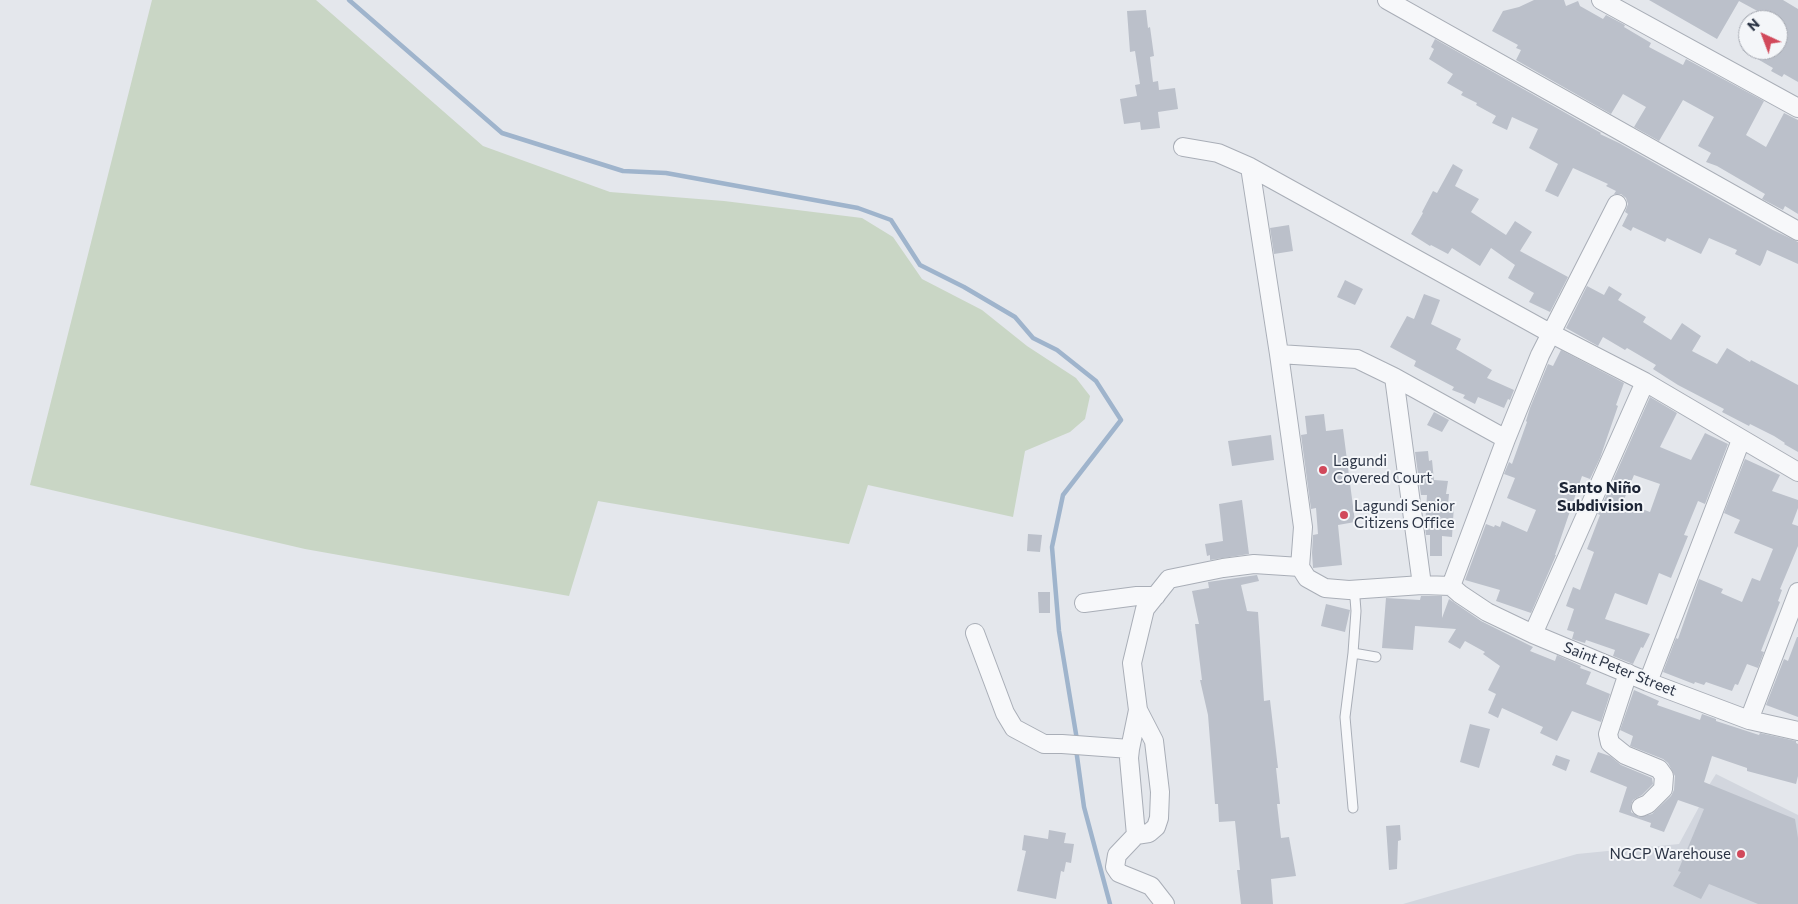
<!DOCTYPE html>
<meta charset="utf-8">
<style>
body{margin:0}
#map{position:relative;width:1798px;height:904px;overflow:hidden;background:#e4e7ec;font-family:Commissioner,sans-serif}
canvas{display:block}
.north{position:absolute;left:1738px;top:10px;width:50px;height:50px;box-sizing:border-box;background:#f4f6f9;border:1px solid #a4a8b1;border-radius:50%;rotate:317deg;font-size:14px;font-weight:700;line-height:20px;text-align:center;color:#2b3445}
.north::after{content:'';display:block;margin:auto;width:18px;height:22px;background:#d1495b;clip-path:polygon(50% 0,100% 100%,50% 72%,0 100%)}
</style>
<div id="map">
<canvas width="1798" height="904"></canvas>
<div class="north">N</div>
</div>
<script>
const ctx = document.querySelector('canvas').getContext('2d');
ctx.lineJoin = 'round';
function fillPath(path, color) { ctx.fillStyle = color; ctx.fill(path, 'evenodd'); }
const toPath = rows => new Path2D(rows.map(r => 'M' + r).join(''));
function stroke(path, color, width, dash) { ctx.strokeStyle = color; ctx.lineWidth = width; ctx.lineCap = dash ? 'butt' : 'round'; ctx.setLineDash(dash || []); ctx.stroke(path); }
function drawText(font, color, halo, rows, align = 'center') {
  ctx.font = font + ' Commissioner,sans-serif'; ctx.lineWidth = 4; ctx.setLineDash([]); ctx.textBaseline = 'middle'; ctx.strokeStyle = halo; ctx.fillStyle = color; for (const [text, x, y, turn = 0] of rows) {
    ctx.save(); ctx.translate(x, y); ctx.rotate((+turn || 0) * Math.PI / 180); ctx.textAlign = isNaN(turn) ? turn : align; if (halo) ctx.strokeText(text, 0, 0); ctx.fillText(text, 0, 0); ctx.restore();
  }
}
const built = toPath([
 [1716,774,1798,815,1798,904,1403,904,1577,854,1679,844,1699,807,1701,798]
]);
const green = toPath([
 [152,0,316,0,483,146,610,192,724,201,862,218,893,237,922,279,982,310,1027,346,1076,378,1090,396,1085,419,1070,432,1025,451,1013,517,868,485,849,544,598,501,569,596,305,549,30,485]
]);
const stream = toPath([
 [349,0,502,133,623,171,666,173,858,208,891,220,920,265,964,287,1015,317,1033,338,1057,350,1096,381,1121,420,1063,495,1052,547,1059,631,1077,740],
 [1076,749,1084,807,1110,904]
]);
const building = toPath([
 [1534,0,1564,0,1566,6,1578,1,1580,6,1603,19,1606,15,1625,25,1624,27,1651,43,1649,47,1683,65,1686,59,1764,101,1746,135,1766,147,1784,113,1798,120,1798,214,1785,206,1783,210,1762,199,1765,194,1717,166,1706,162,1711,153,1698,146,1714,117,1683,100,1659,141,1634,127,1646,107,1623,94,1611,114,1516,60,1521,50,1516,48,1518,45,1492,31,1503,11,1519,7],
 [1649,0,1783,0,1798,9,1798,82,1784,74,1782,77,1771,71,1773,68,1742,50,1778,50,1778,44,1784,34,1778,30,1778,20,1759,20,1763,14,1739,1,1717,39],
 [1146,10,1148,28,1150,27,1154,56,1150,57,1153,82,1158,81,1159,90,1175,88,1178,109,1158,112,1160,128,1141,130,1140,122,1124,124,1120,99,1137,96,1135,85,1140,84,1135,51,1130,52,1127,11],
 [1435,39,1601,133,1600,134,1619,143,1773,230,1798,242,1798,264,1767,250,1762,263,1760,266,1735,254,1737,250,1709,238,1701,254,1667,238,1665,242,1633,227,1631,231,1622,226,1628,214,1625,212,1628,204,1626,198,1621,194,1614,194,1616,191,1606,186,1608,184,1573,168,1558,197,1545,191,1558,164,1529,148,1538,129,1512,117,1507,130,1492,123,1496,116,1476,105,1477,103,1461,95,1463,92,1447,83,1453,74,1429,59,1434,49,1431,47],
 [1453,164,1463,170,1455,186,1479,199,1471,212,1506,235,1515,221,1532,232,1520,251,1568,277,1550,312,1529,302,1534,293,1508,278,1515,265,1491,248,1480,266,1452,248,1448,254,1431,245,1430,246,1411,234,1423,213,1422,212,1433,191,1437,193],
 [1289,225,1293,251,1274,254,1270,228],
 [1345,280,1363,289,1355,305,1337,297],
 [1587,286,1604,295,1609,286,1622,294,1618,300,1646,317,1643,322,1671,340,1682,323,1701,336,1692,351,1717,364,1727,348,1750,362,1751,360,1798,385,1798,452,1784,444,1785,443,1774,436,1750,424,1749,426,1722,412,1724,409,1678,385,1653,369,1656,365,1627,348,1625,350,1603,337,1598,346,1566,328],
 [1424,294,1440,300,1431,324,1461,339,1456,349,1492,370,1487,378,1514,390,1510,400,1508,399,1504,408,1478,397,1475,404,1463,398,1465,395,1452,390,1454,387,1414,366,1416,361,1390,347,1407,316,1414,319],
 [1561,350,1624,383,1616,405,1618,406,1600,458,1590,479,1582,476,1555,555,1556,555,1531,613,1496,601,1500,590,1465,580,1486,524,1494,527,1495,525,1500,527,1502,521,1527,532,1536,510,1507,498,1515,478,1504,474,1509,462,1512,464,1527,422,1526,421,1530,408,1548,364,1553,366],
 [1650,397,1677,413,1660,447,1691,460,1705,433,1728,444,1705,504,1698,501,1684,535,1688,536,1671,578,1659,573,1647,605,1615,593,1605,619,1650,634,1643,648,1641,647,1633,664,1613,656,1615,650,1586,640,1585,643,1572,639,1574,632,1567,630,1574,609,1566,606,1573,587,1580,590,1594,552,1587,549,1600,515,1598,514],
 [1634,475,1660,484,1650,512,1623,502],
 [1434,412,1449,420,1442,432,1427,425],
 [1324,414,1326,431,1343,429,1355,522,1338,525,1342,565,1313,568,1312,553,1313,535,1318,534,1316,508,1311,509,1301,435,1307,434,1305,416],
 [1271,435,1274,460,1232,466,1228,441],
 [1428,451,1429,461,1432,460,1434,480,1448,481,1446,494,1449,494,1448,505,1454,505,1452,537,1442,536,1442,556,1430,556,1430,535,1426,535,1425,527,1427,495,1421,495,1415,452],
 [1745,459,1780,475,1772,491,1798,500,1798,508,1792,524,1798,526,1798,546,1780,589,1782,590,1778,601,1780,602,1761,651,1764,652,1758,668,1747,664,1738,685,1735,684,1732,691,1706,682,1704,685,1695,682,1694,684,1663,672,1676,638,1678,639,1699,579,1723,589,1721,593,1742,602,1752,578,1760,581,1773,549,1734,533,1740,520,1724,513],
 [1242,500,1249,554,1210,560,1210,555,1207,556,1205,544,1223,541,1219,504],
 [1028,534,1042,535,1040,552,1027,551],
 [1257,575,1259,581,1241,585,1247,611,1258,612,1264,701,1270,700,1278,768,1276,768,1280,804,1277,804,1281,838,1289,837,1296,876,1271,879,1273,904,1241,904,1237,870,1240,870,1235,821,1219,822,1218,804,1215,804,1208,715,1200,680,1202,680,1195,624,1199,624,1192,591,1209,588,1208,582],
 [1038,592,1050,592,1050,613,1039,613],
 [1421,596,1442,596,1442,618,1449,599,1481,621,1533,647,1530,651,1555,661,1557,655,1581,666,1580,668,1591,672,1586,684,1610,694,1601,722,1572,711,1557,741,1540,733,1543,727,1502,708,1498,718,1488,713,1496,694,1488,690,1500,666,1483,654,1485,652,1465,641,1460,649,1448,642,1456,629,1415,626,1413,650,1382,648,1386,598,1420,600],
 [1326,604,1350,610,1345,632,1321,626],
 [1797,637,1798,637,1798,717,1766,705,1784,659,1788,661],
 [1634,690,1659,701,1657,705,1700,720,1702,714,1716,719,1716,721,1759,735,1760,733,1796,741,1796,743,1798,744,1798,776,1796,784,1747,771,1747,768,1712,756,1704,782,1795,819,1798,838,1798,904,1758,904,1709,884,1701,899,1673,886,1681,872,1678,871,1704,809,1678,800,1664,832,1650,827,1651,823,1619,812,1627,787,1590,772,1598,752,1610,756,1621,765,1652,778,1653,784,1642,795,1633,800,1631,805,1631,812,1639,817,1652,814,1671,796,1674,790,1675,776,1668,763,1663,759,1630,746,1633,736,1620,730],
 [1470,724,1490,729,1479,768,1460,762],
 [1556,755,1570,760,1566,771,1552,765],
 [1400,825,1401,840,1398,841,1397,869,1389,870,1386,826],
 [1049,830,1066,833,1064,843,1074,844,1071,863,1066,862,1064,872,1061,871,1056,899,1017,891,1026,851,1022,850,1024,835,1048,839]
]);
const service = toPath([
 [1349,590,1355,598,1356,611,1353,653,1345,717,1353,808],
 [1353,653,1376,657]
]);
const minor = toPath([
 [1387,0,1798,231],
 [1601,0,1798,108],
 [1183,147,1218,153,1250,167,1550,333,1645,382,1798,472],
 [1250,167,1279,354,1303,527,1300,567],
 [1279,354,1357,359,1394,377,1506,439],
 [1394,377,1422,585],
 [1451,586,1506,439,1540,355,1617,204],
 [1451,586,1460,594,1487,612,1533,634,1648,682,1749,720,1798,731],
 [1084,603,1137,596,1156,596],
 [975,633,1005,713,1014,728,1044,744,1062,744,1130,749,1138,710,1132,663,1145,609,1169,579,1223,568,1254,564,1300,567,1307,578,1325,588,1349,590,1422,585,1451,586],
 [1533,634,1645,382],
 [1628,673,1608,734,1610,743,1625,755,1659,769,1664,776,1663,789,1648,804,1641,807],
 [1648,682,1741,440],
 [1749,720,1798,592],
 [1130,749,1129,758,1136,835,1117,855,1115,867,1119,873,1151,886,1165,904],
 [1136,835,1149,833,1156,827,1159,818,1160,792,1154,741,1138,710]
]);
const markers = [
 [1323,470,5,"#d1495b"],
 [1344,515,5,"#d1495b"],
 [1741,854,5,"#d1495b"]
];
const poiNames = [
 ["Lagundi",1333,461],
 ["Covered Court",1333,478],
 ["Lagundi Senior",1354,506],
 ["Citizens Office",1354,523],
 ["NGCP Warehouse",1731,854,"right"]
];
const streetNames = [
 ["Saint Peter Street",1620,669,22]
];
const neighbourhoodNames = [
 ["Santo Niño",1600,488],
 ["Subdivision",1600,506]
];
fillPath(built, '#d2d6de');
fillPath(green, '#c9d6c5');
stroke(stream, '#9fb4cc', 4.5);
fillPath(building, '#bbc0ca');
stroke(service, '#a9aeb7', 11);
stroke(minor, '#a9aeb7', 20);
stroke(service, '#f7f8fa', 9);
stroke(minor, '#f7f8fa', 18);
for (const [x, y, r, color] of markers) { const dot = new Path2D(); dot.arc(x, y, r, 0, 2 * Math.PI); ctx.fillStyle = color; ctx.fill(dot); stroke(dot, '#f4f6f9', 2); }
drawText('15px', '#2b3445', '#f4f6f9', poiNames, 'left');
drawText('15px', '#2b3445', '#f4f6f9', streetNames);
drawText('bold 16px', '#1d2536', '#f4f6f9', neighbourhoodNames);
</script>
